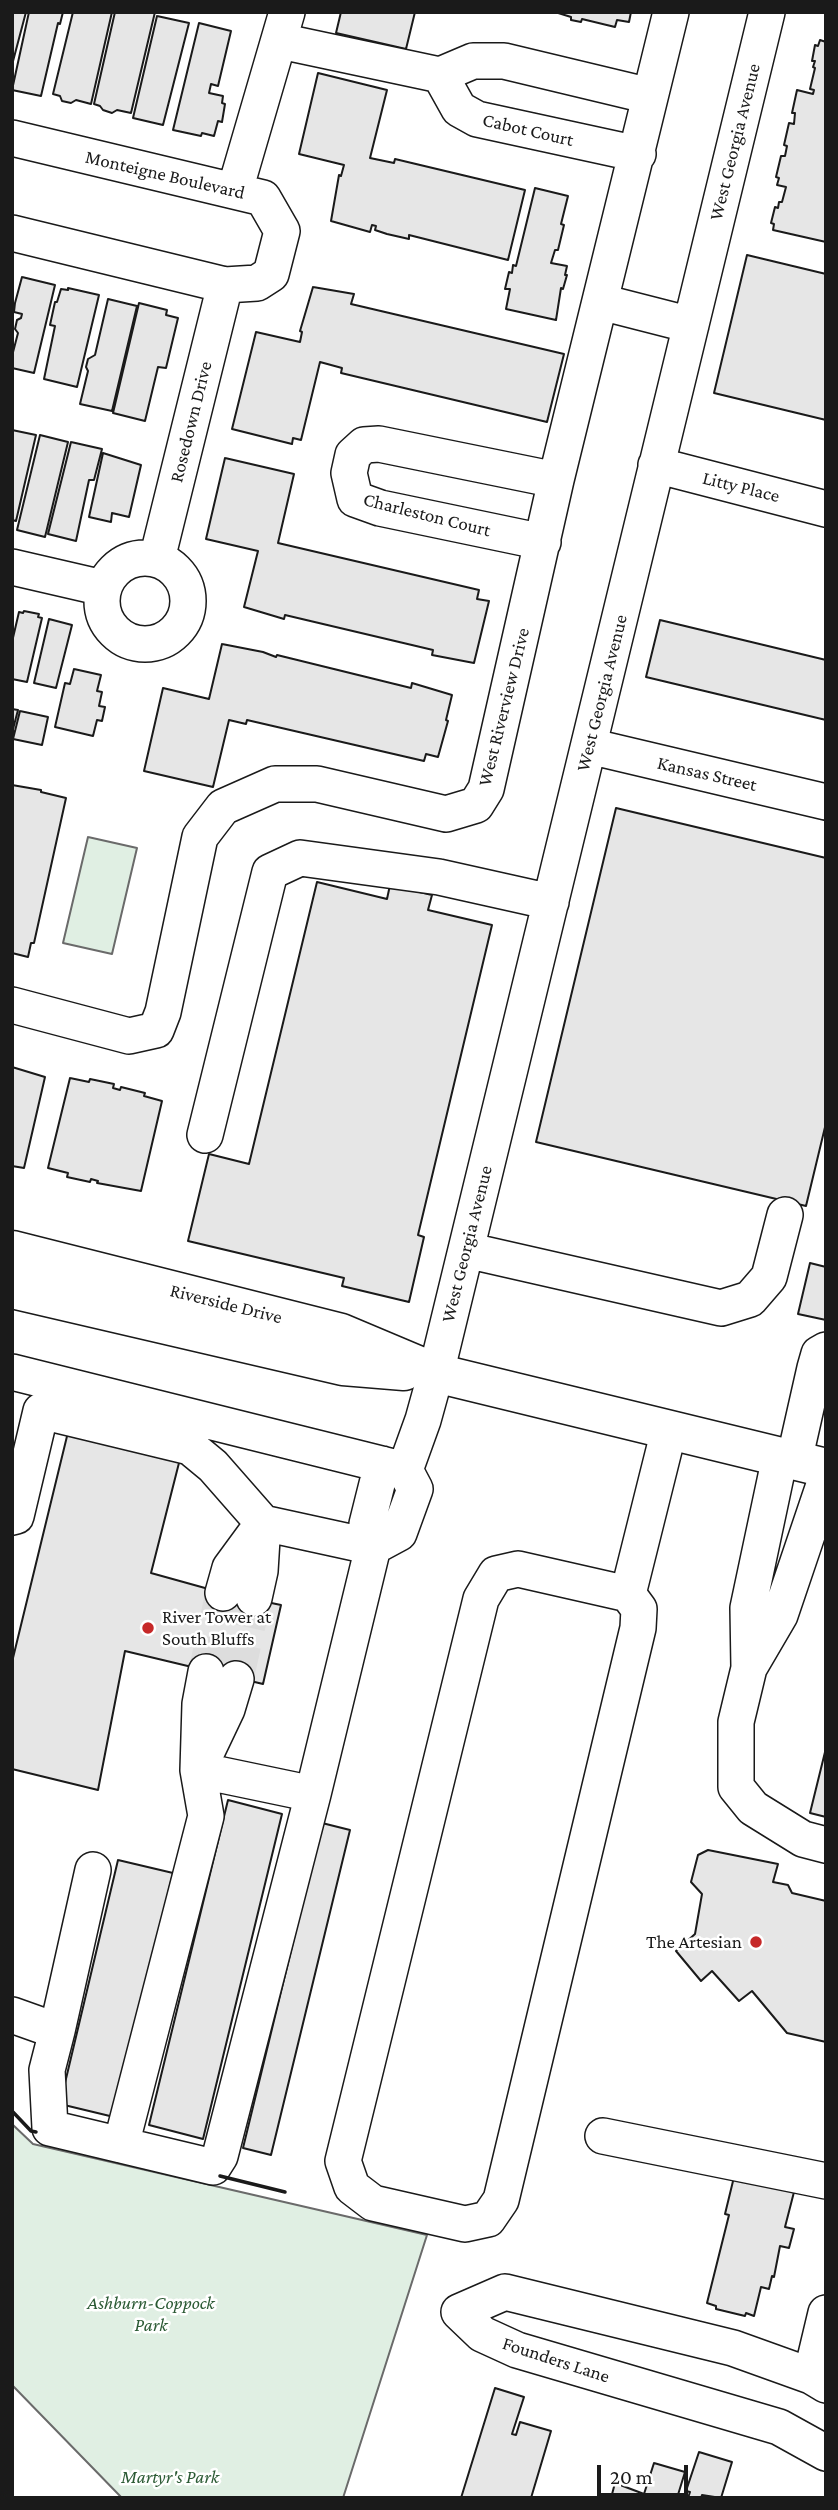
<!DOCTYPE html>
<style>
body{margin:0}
#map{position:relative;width:838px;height:2510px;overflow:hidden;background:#fff;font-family:"Crimson Pro",serif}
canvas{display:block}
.frame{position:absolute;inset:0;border:14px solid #1a1a1a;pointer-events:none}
.scale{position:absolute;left:597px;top:2465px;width:91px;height:32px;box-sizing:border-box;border:4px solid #1a1a1a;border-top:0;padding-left:9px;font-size:21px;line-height:24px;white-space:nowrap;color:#1a1a1a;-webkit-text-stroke:5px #fff;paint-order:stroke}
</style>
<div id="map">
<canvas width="838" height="2510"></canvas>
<div class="frame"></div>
<div class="scale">20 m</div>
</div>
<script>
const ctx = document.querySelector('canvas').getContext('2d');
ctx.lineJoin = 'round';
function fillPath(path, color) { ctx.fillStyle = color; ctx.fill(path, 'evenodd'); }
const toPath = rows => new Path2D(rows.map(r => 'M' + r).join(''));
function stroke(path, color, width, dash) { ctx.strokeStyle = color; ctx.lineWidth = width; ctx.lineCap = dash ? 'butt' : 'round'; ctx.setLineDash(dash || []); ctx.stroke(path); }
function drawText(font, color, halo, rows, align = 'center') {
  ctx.font = font + ' "Crimson Pro",serif'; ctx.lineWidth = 5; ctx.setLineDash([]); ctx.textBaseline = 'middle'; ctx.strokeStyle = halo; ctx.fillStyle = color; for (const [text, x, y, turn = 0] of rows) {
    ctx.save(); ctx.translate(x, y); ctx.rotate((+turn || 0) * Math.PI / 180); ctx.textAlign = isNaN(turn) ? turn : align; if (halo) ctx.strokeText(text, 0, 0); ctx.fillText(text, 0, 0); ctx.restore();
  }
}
const green = toPath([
 [88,837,137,848,112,954,63,943,88,837],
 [12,2124,33,2144,427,2235,343,2498,122,2498,12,2385,12,2124]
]);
const building = toPath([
 [12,12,26,12,12,65,12,12],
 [29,12,63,12,60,24,58,23,41,96,12,90,29,12],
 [73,12,112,12,91,104,76,100,71,103,62,101,60,96,53,94,73,12],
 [115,12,155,12,131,113,117,110,112,113,103,110,100,106,94,104,115,12],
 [341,12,415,12,406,49,336,33,341,12],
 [555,12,631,12,629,22,617,20,615,27,582,19,581,22,571,20,571,17,555,12],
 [157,16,189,23,163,125,133,118,157,16],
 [199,23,231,31,218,86,211,84,209,93,223,96,222,103,225,104,222,122,218,121,214,136,202,133,201,136,173,130,199,23],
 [820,40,826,42,826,242,773,230,774,224,771,223,775,207,778,208,779,202,782,202,786,187,777,185,779,178,776,177,781,156,785,156,787,146,784,145,789,123,794,124,795,113,792,113,797,90,813,94,814,90,810,89,815,68,813,67,815,61,812,61,815,45,818,46,820,40],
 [318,73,387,90,370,158,394,163,395,159,525,190,508,260,409,235,409,239,387,234,375,230,376,226,372,225,370,232,331,221,339,175,341,176,344,165,299,154,318,73],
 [535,188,568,196,561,224,564,225,558,250,555,250,551,263,567,266,565,275,567,275,563,289,561,288,556,320,506,309,510,289,505,289,509,272,512,273,513,265,516,266,535,188],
 [747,255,826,274,826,420,714,393,747,255],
 [22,277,55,285,34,373,12,368,12,356,18,333,15,329,17,320,21,318,22,314,14,312,15,303,22,277],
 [313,287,354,294,351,304,564,354,547,422,341,373,342,368,320,362,301,440,293,438,292,444,232,429,256,332,300,342,302,332,300,331,313,287],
 [68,288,99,295,77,387,44,379,55,326,50,325,55,302,57,302,61,289,68,290,68,288],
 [108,299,137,306,112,411,80,404,88,371,86,367,88,359,95,355,108,299],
 [139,303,167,310,166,315,178,318,166,368,158,367,145,421,113,413,139,303],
 [12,430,36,435,16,521,12,520,12,430],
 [40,435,68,442,45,537,17,530,40,435],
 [71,442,102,449,94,480,89,480,76,541,48,534,71,442],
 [103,453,141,465,129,517,112,513,111,522,89,517,103,453],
 [225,458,294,474,278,543,479,590,477,599,489,601,474,663,432,655,433,650,285,615,284,619,244,607,258,551,206,539,225,458],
 [24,611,39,614,38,617,42,618,27,682,12,679,12,642,19,612,23,613,24,611],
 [49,619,72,625,56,688,34,683,49,619],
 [660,620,826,660,826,720,646,677,660,620],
 [222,644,263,652,276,657,277,655,411,688,412,683,452,695,446,720,448,721,438,757,426,754,424,761,247,720,246,724,229,720,213,787,144,771,163,688,209,699,222,644],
 [74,669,101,675,97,691,102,692,99,706,105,707,102,721,97,720,93,736,55,727,65,683,70,684,74,669],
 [12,709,18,710,12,733,12,709],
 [20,711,48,717,42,745,13,739,20,711],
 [12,785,41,790,41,792,66,798,34,943,31,943,28,957,12,953,12,785],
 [616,808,826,858,826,1123,806,1206,536,1142,616,808],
 [317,882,387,899,390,885,432,895,428,910,492,925,418,1235,424,1237,409,1302,342,1286,344,1278,188,1241,209,1154,249,1164,317,882],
 [12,1067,45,1077,24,1168,12,1166,12,1067],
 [70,1078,89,1082,90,1079,114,1084,113,1088,120,1090,121,1087,145,1093,144,1096,162,1101,141,1191,97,1183,98,1181,91,1179,90,1182,67,1177,68,1173,48,1168,70,1078],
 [810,1263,826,1267,826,1320,798,1314,810,1263],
 [69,1428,181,1455,151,1573,223,1593,281,1605,263,1684,125,1651,98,1790,12,1769,12,1662,69,1428],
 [826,1748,826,1817,810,1813,826,1748],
 [228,1800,282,1814,203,2139,149,2125,228,1800],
 [322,1823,350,1830,271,2155,243,2148,322,1823],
 [708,1850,778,1864,773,1882,788,1885,792,1893,826,1901,826,2042,787,2033,752,1991,739,2001,712,1971,701,1981,676,1951,695,1934,702,1894,691,1882,698,1855,708,1850],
 [118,1860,173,1873,114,2117,60,2104,118,1860],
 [734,2177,794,2192,785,2227,794,2229,789,2248,780,2246,774,2277,772,2276,769,2289,761,2287,754,2316,746,2313,745,2316,716,2309,716,2306,707,2303,729,2215,725,2214,734,2177],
 [495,2388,524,2397,512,2434,516,2435,520,2422,551,2431,531,2498,461,2498,495,2388],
 [699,2452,732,2462,721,2498,702,2495,701,2498,688,2498,690,2492,686,2491,699,2452],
 [654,2463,685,2472,677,2498,611,2498,615,2483,644,2494,654,2463]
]);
const minorTunnel = toPath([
 [206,1672,223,1593],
 [236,1679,254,1598]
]);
const minor = toPath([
 [280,41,440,75,459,109,477,119,638,154],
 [440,75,473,61,504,61,650,96],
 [12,138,263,198,282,231,271,274,257,283,225,285,12,233],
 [235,190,287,12],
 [601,302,691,325],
 [656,465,826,509],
 [543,542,380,508,355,499,349,473,353,455,364,445,379,444,556,480],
 '102 601a43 43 0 1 1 86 0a43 43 0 1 1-86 0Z',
 [157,559,225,285],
 [12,567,103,588],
 [589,746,826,802],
 [12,1005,129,1036,156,1030,163,1012,200,837,223,807,275,784,317,784,446,814,476,805,486,789,556,480,671,12],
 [205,1135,270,872,300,858,439,877,551,902],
 [466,1250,721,1308,750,1299,769,1277,785,1215],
 [12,1372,405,1470,423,1420,436,1373,767,12],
 [780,1457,748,1608,749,1668,736,1722,736,1787,753,1808,803,1839,826,1845],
 [794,1461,815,1368,819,1354,826,1350],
 [382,1464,367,1524,373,1547,399,1533,415,1489,405,1470],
 [12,1517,16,1516,41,1411,190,1447,213,1466,263,1523,373,1547,313,1794,220,2156,213,2167,121,2145],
 [223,1593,230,1568,263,1523,260,1571,254,1598],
 [628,1594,639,1609,638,1628,501,2200,488,2219,465,2224,373,2203,352,2187,343,2161,481,1599,496,1574,518,1569,628,1594,669,1430],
 [749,1668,780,1615,826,1479],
 [206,1672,200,1704,198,1770,227,1709,236,1679],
 [12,2015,57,2031,47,2070,50,2128,121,2145,206,1816,198,1770,313,1794],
 [57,2031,93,1870],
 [603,2136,826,2181],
 [811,2376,826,2313],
 [826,2385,811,2376,733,2348,505,2292,459,2312,482,2334,517,2350,779,2427,826,2453]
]);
const major = toPath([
 [12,1250,341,1333,436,1373,826,1468],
 [12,1289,343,1366,404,1371]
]);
const wall = toPath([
 [12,2111,31,2131,36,2132],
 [220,2176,285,2192]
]);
const markers = [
 [148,1628,7,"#c62828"],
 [756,1942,7,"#c62828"]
];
const streetNames = [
 ["Cabot Court",528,130,13],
 ["West Georgia Avenue",735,142,-76],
 ["Monteigne Boulevard",165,175,13],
 ["Rosedown Drive",191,422,-76],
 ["Litty Place",741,487,14],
 ["Charleston Court",427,515,14],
 ["West Georgia Avenue",602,693,-76],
 ["West Riverview Drive",504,707,-76],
 ["Kansas Street",707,774,13],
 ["West Georgia Avenue",467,1244,-76],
 ["Riverside Drive",226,1304,14],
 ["Founders Lane",556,2360,18]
];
const poiNames = [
 ["River Tower at",162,1617],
 ["South Bluffs",162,1639],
 ["The Artesian",742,1942,"right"]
];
const parkNames = [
 ["Ashburn-Coppock",151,2303],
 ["Park",151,2325],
 ["Martyr's Park",170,2477]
];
fillPath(green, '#e0efe3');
stroke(green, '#6a6a6a', 2);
fillPath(building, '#e6e6e6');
stroke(building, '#1a1a1a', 2);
stroke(minorTunnel, '#ddd', 35, [35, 18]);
stroke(minor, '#1a1a1a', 38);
stroke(major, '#1a1a1a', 41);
stroke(minor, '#fff', 35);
stroke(major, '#fff', 38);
stroke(wall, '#1a1a1a', 3.5);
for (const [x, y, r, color] of markers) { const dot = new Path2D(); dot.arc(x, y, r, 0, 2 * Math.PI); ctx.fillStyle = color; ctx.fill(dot); stroke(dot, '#fff', 2.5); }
drawText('19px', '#1a1a1a', '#fff', streetNames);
drawText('19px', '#1a1a1a', '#fff', poiNames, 'left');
drawText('italic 19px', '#2b5a34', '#fff', parkNames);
</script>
